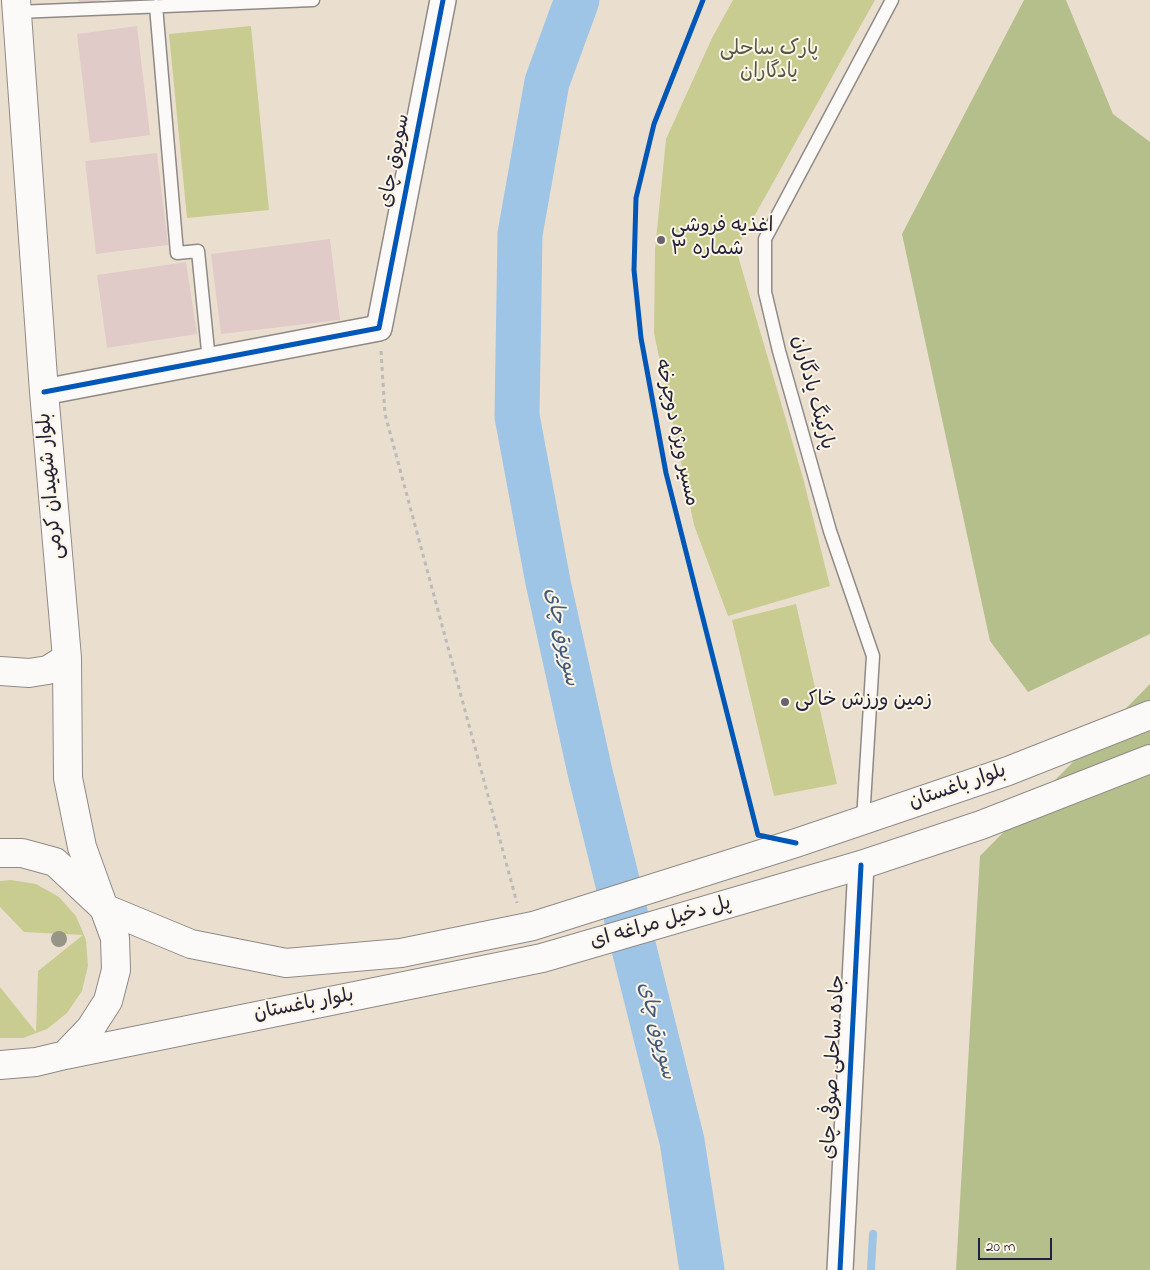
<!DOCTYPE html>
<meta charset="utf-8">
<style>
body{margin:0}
#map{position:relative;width:1150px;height:1270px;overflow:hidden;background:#eadfcf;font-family:"Indie Flower",sans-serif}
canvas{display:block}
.scale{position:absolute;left:978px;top:1238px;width:74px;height:22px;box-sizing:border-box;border:2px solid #22223b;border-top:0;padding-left:6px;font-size:15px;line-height:18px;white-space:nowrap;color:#22223b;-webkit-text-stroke:4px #fcf5e5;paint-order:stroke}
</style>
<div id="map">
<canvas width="1150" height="1270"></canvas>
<div class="scale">20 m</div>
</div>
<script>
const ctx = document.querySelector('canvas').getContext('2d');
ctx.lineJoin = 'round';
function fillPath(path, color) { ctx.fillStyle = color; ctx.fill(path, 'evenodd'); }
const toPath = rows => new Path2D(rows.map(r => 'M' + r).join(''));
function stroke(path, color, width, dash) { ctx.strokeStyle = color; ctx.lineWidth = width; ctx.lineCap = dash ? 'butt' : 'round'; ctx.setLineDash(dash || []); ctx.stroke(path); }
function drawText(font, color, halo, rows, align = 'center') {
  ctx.font = font + ' "Indie Flower","Playpen Sans Arabic",sans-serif'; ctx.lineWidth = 4; ctx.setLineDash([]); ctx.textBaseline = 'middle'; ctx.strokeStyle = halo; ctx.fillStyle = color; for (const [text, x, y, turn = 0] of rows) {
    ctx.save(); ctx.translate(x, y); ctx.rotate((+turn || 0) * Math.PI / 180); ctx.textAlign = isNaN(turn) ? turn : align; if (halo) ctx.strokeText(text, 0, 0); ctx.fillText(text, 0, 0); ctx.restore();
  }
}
const green = toPath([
 [733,0,875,0,736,249,803,478,830,586,728,616,694,525,654,333,655,250,666,139,712,38],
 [251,26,269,210,187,218,169,34],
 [796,604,837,784,774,796,732,620],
 [11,880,36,884,59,897,76,916,84,935,86,940,88,966,82,991,67,1013,47,1029,23,1038,0,1038,0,987,36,1032,38,971,83,935,24,932,0,907,0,881]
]);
const forest = toPath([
 [1024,0,1066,0,1113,114,1150,142,1150,634,1028,692,990,641,902,234],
 [1150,684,1150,1270,956,1270,980,856]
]);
const stream = toPath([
 [871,1270,873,1234]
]);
const river = toPath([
 [577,0,547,82,520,234,517,416,548,582,590,772,682,1141,702,1270]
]);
const building = toPath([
 [78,0,101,0,101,1,78,4],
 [137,26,150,135,90,143,77,34],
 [157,153,168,245,96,254,85,161],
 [330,239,340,320,221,334,211,254],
 [186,262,197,334,107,348,97,275]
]);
const path = toPath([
 [381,351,385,414,517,903]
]);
const service = toPath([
 [156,6,177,253,198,251,209,361],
 [17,12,313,0],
 [863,820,873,656,830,531,779,351,765,292,765,239,892,0]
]);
const minor = toPath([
 [44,392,379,328,443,0],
 [840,1270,861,865]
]);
const secondary = toPath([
 [16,0,44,392,67,658,68,778,82,847,104,908,191,944,286,963,401,953,533,926,796,843,1008,771,1150,715],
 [0,671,29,673,48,670,67,658],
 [0,853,22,853,55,862,104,908,115,938,116,970,108,1001,90,1029,65,1055,36,1062,0,1065],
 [65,1055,542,958,861,865,981,825,1150,759]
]);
const cycleway = toPath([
 [703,0,654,124,636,198,634,270,641,338,666,473,758,835,796,843],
 [44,392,379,328,443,0],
 [840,1270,861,865]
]);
const trees = [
 [59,939]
];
const markers = [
 [661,240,5,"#68646f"],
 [785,702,5,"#68646f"]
];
const parkNames = [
 ["پارک ساحلی",769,51],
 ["یادگاران",769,74]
];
const streetNames = [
 ["سویوق چای",396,161,-79],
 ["پارکینگ یادگاران",811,393,75],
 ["مسیر ویژه دوچرخه",675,433,78],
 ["بلوار شهیدان کرمی",52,486,-95],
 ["بلوار باغستان",958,788,-19],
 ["پل دخیل مراغه ای",661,924,-16],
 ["بلوار باغستان",304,1006,-11],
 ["جاده ساحلی صوفی چای",835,1067,-87]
];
const poiNames = [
 ["اغذیه فروشی",671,228],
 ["شماره ۳",671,251],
 ["زمین ورزش خاکی",795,702]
];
const waterNames = [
 ["سویوق چای",560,637,78],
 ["سویوق چای",655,1031,76]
];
fillPath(green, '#c8cc91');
fillPath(forest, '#b5bf8c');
stroke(stream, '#9ec5e6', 8);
stroke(river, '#9ec5e6', 45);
fillPath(building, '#e0cbc9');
stroke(service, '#8f8a86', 15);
stroke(minor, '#8f8a86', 28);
stroke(secondary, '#8f8a86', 30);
stroke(path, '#bdbabb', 3, [4, 4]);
stroke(service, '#fcfaf8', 12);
stroke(minor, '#fcfaf8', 25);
stroke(secondary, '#fcfaf8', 28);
stroke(cycleway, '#0057b8', 5);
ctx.fillStyle = '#979585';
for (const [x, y] of trees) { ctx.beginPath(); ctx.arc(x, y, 8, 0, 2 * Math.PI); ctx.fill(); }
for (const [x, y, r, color] of markers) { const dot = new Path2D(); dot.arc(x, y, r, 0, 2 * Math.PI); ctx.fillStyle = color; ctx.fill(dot); stroke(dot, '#fcf5e5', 2); }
drawText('20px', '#535848', '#fcf5e5', parkNames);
drawText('20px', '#22223b', '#fcf5e5', streetNames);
drawText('20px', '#22223b', '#fcf5e5', poiNames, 'left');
drawText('italic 21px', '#42577a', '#fcf5e5', waterNames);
</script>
